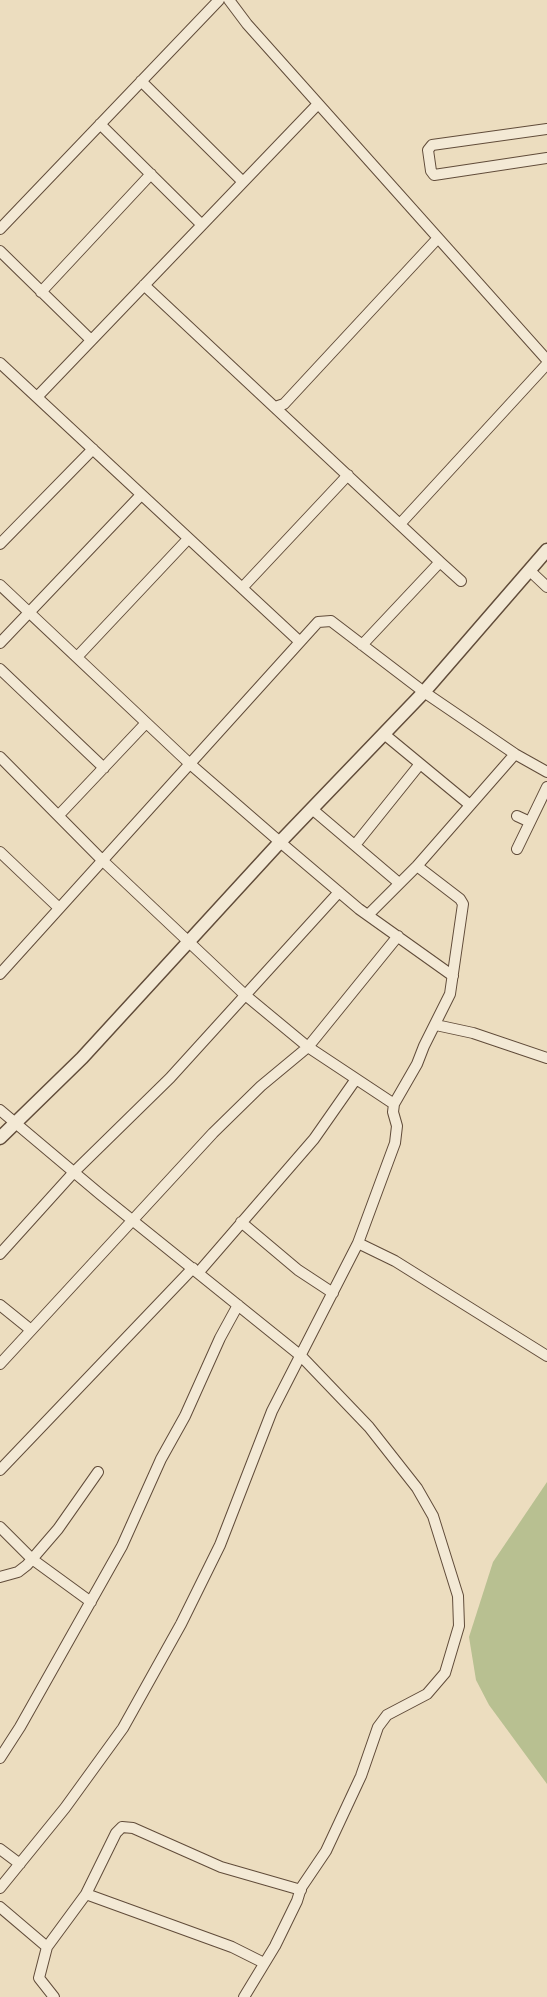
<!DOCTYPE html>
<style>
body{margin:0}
canvas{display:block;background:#ecddbf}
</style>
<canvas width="547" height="1997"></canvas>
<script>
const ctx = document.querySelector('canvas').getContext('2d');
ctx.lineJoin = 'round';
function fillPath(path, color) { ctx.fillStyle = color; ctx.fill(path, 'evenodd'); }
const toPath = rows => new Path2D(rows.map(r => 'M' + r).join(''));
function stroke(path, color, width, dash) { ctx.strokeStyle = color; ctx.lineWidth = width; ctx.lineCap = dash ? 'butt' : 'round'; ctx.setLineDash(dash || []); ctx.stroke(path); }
const green = toPath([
 [547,1482,547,1784,489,1705,476,1680,469,1637,493,1562]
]);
const minor = toPath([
 [229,0,247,24,547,360],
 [141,81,243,182],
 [100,124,202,225],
 [547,129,432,145,428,150,431,171,434,175,547,158],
 [0,229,219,0],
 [0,251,91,340],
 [144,285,440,562,362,645],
 [41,292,151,174],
 [0,363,299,641],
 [37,397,318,104],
 [275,407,284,404,438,238],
 [400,524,547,364],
 [0,544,93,449],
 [440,562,461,581],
 [529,570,547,587],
 [0,585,189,763,280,842,359,909,453,976],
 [242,588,348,475],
 [0,643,141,495],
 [77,657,188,539],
 [0,669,104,768],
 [384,734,470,805],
 [0,757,102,860,244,994,308,1047,394,1104],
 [312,809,399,883],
 [59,815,146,723],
 [517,816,530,822],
 [355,845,420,764],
 [517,849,547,787],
 [0,852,59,908],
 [368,915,417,866,515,754],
 [0,974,318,622,331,621,424,692,515,754,547,772],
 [436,1025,473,1033,547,1058],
 [0,1110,101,1195,301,1356,369,1427,417,1488,433,1516,458,1596,459,1626,445,1673,427,1694,387,1715,378,1727,361,1776,326,1851,301,1888,297,1901,275,1946,244,1997],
 [241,1222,298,1270,333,1293],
 [358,1243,395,1261,547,1356],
 [0,1254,74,1172,170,1078,339,892],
 [198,1273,314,1139,356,1079],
 [0,1305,31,1330],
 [0,1364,213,1133,261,1086,308,1047,398,936],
 [0,1470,193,1268],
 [0,1527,32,1559,91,1602],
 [0,1577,18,1572,27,1565,58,1529,98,1472],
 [0,1758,20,1727,122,1546,161,1459,185,1416,220,1338,238,1305],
 [0,1849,20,1864],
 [0,1888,65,1808,123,1728,181,1624,220,1545,272,1411,358,1243,395,1143,397,1126,393,1112,394,1104,417,1064,424,1046,450,994,463,904,460,899,417,866],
 [86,1894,232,1947,264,1963],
 [0,1907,47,1947],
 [54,1997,39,1978,47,1947,86,1894,116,1833,122,1827,133,1828,221,1867,301,1890]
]);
const tertiary = toPath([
 [0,1138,82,1058,280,842,424,692,547,550]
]);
fillPath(green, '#b8c091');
stroke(minor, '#614c3a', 12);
stroke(tertiary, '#614c3a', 15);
stroke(minor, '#f3e9d5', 10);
stroke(tertiary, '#f3e9d5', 12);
</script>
